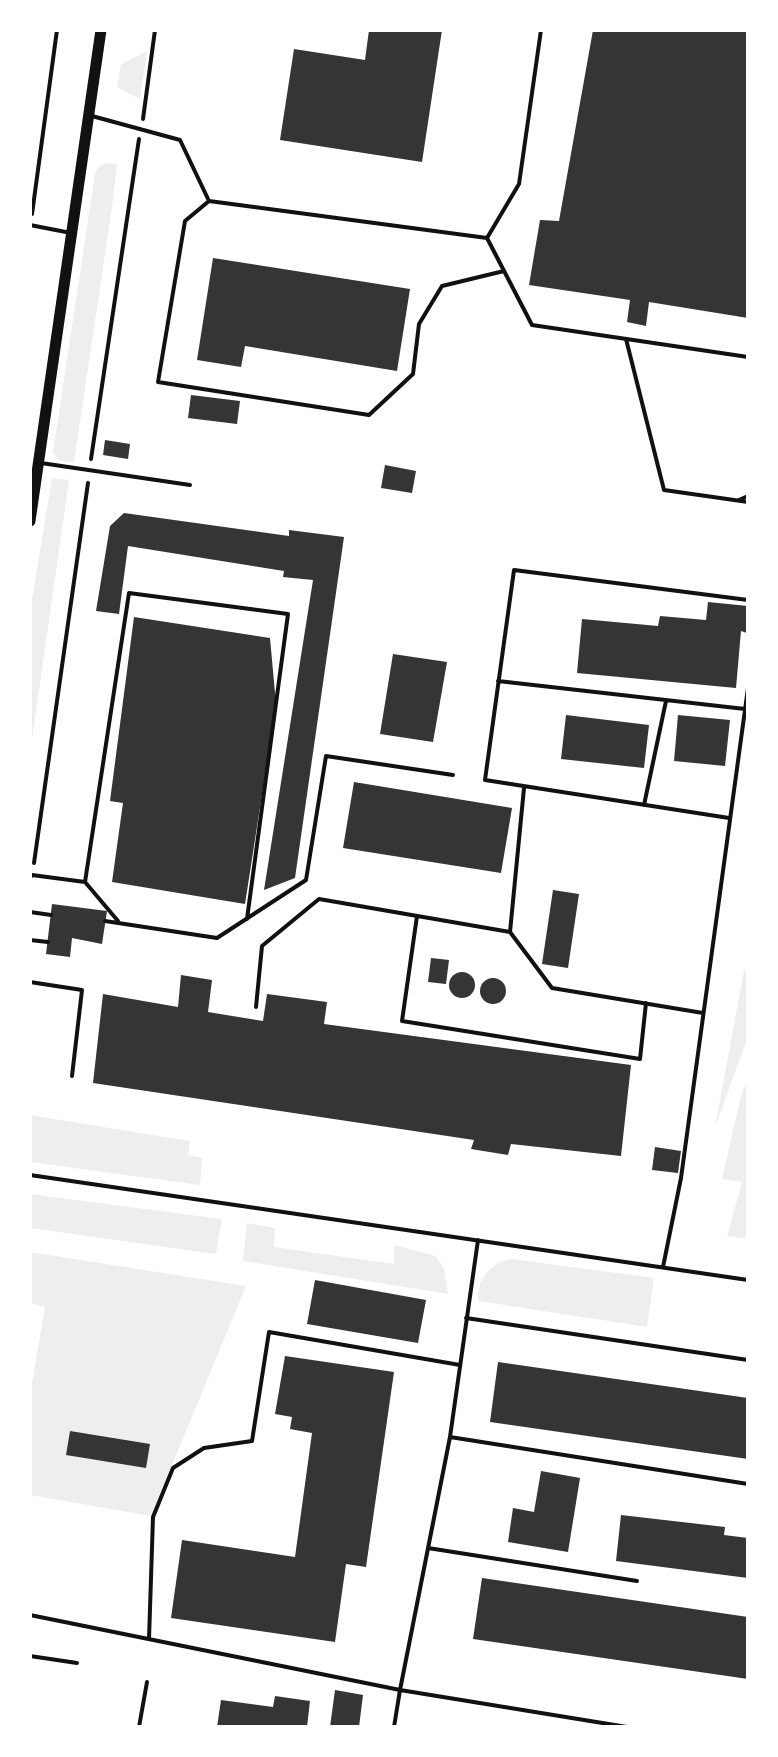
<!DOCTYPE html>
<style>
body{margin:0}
#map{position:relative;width:778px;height:1757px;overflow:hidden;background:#fff;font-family:"Fira Sans",sans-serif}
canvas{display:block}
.frame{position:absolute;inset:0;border:32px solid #fff;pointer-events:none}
</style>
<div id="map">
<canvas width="778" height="1757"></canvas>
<div class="frame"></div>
</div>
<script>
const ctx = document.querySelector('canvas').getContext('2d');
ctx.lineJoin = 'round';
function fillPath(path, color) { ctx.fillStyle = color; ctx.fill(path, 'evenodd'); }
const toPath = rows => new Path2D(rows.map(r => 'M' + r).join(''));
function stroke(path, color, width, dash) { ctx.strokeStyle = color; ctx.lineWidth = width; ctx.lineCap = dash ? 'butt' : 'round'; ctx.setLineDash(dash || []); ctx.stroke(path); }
const green = toPath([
 [147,51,140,99,117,87,121,64],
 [108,163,117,164,112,207,74,462,65,462,57,459,53,452,95,174,99,166],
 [52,478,69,480,30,753,30,611],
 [744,970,748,971,748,1037,715,1127],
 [748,1080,748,1239,727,1236,742,1182,722,1179,742,1092],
 [30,1115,190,1141,188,1155,202,1158,200,1185,30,1162],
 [30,1194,222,1219,216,1254,30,1228],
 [247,1223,275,1228,274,1247,394,1264,394,1245,436,1256,444,1269,448,1294,243,1261],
 [30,1252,246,1286,151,1516,30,1495,30,1395,45,1307,30,1303],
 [512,1259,654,1278,647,1327,478,1301,480,1283,487,1272,499,1262]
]);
const building = toPath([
 [369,30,442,30,422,162,280,140,294,49,365,60],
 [593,30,748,30,748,318,649,302,646,326,627,322,630,300,529,285,540,220,559,221],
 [213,258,410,289,397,371,245,346,241,367,197,360],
 [191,395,240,401,237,424,188,418],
 [105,440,130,444,128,459,103,455],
 [385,465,416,471,412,493,381,488],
 [124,513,289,536,289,530,344,537,295,878,264,890,313,580,283,577,284,571,128,546,119,614,96,611,110,526],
 [708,602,748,606,747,633,741,631,736,688,577,673,582,619,658,626,660,616,706,620],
 [134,617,270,638,276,704,245,904,112,882,123,803,110,801],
 [393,654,447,662,433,742,380,734],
 [566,715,649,725,644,768,561,759],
 [678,715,730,720,725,766,674,761],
 [354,782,512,808,501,873,343,848],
 [553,890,579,894,568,968,542,964],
 [52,904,107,911,102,944,72,938,70,957,46,954],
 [431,958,449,960,446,984,428,982],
 '449 985a13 13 0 1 1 26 0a13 13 0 1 1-26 0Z',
 [181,975,212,980,208,1012,263,1021,267,994,327,1002,324,1024,631,1065,621,1156,511,1144,508,1155,471,1149,474,1140,93,1083,103,994,178,1007],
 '480 991a13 13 0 1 1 26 0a13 13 0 1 1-26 0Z',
 [655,1147,681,1151,678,1173,652,1170],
 [315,1280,426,1300,418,1343,307,1324],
 [285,1356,394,1372,366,1567,346,1564,335,1642,171,1618,182,1540,295,1557,312,1433,290,1429,292,1417,275,1414],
 [498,1362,748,1398,748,1459,490,1422],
 [70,1431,150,1444,146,1468,66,1455],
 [541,1471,580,1478,568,1552,508,1542,513,1508,534,1512],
 [621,1515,725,1527,724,1535,748,1538,748,1578,616,1561],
 [482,1578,748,1617,748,1679,473,1639],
 [335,1690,363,1695,359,1727,330,1727],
 [275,1696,310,1701,307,1727,217,1727,221,1700,273,1707]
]);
const path = toPath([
 [143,119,155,30],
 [32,214,57,30],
 [91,459,139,139],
 [34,863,88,483]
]);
const service = toPath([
 [92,116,180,140,209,201],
 [30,225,71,233],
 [487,238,209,201,185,221,158,382,369,415,413,374,419,324,442,286,504,271],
 [487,238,532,325,748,357],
 [487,238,519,184,541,30],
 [626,339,664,490,748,502],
 [41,463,190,485],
 [739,500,748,496],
 [498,681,745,709],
 [524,788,510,932,552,988,703,1013],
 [644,805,666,701],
 [729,818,485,780,514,570,748,600],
 [30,878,32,875,85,882,118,921],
 [85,882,129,593,288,614,247,919],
 [30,912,51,915],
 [417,916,402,1021,640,1059,646,1003],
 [105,921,217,938,306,880,326,756,453,775],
 [30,940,48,942],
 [30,982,82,990,72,1076],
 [256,1007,262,946,319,899,510,932],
 [30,1175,748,1280],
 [663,1267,681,1178,748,688],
 [466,1318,748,1360],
 [450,1437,748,1484],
 [428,1548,637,1581],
 [30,1615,400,1690,450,1437,478,1240],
 [149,1639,153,1517,173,1468,204,1448,252,1441,269,1332,460,1365],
 [30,1656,77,1663],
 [139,1727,147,1682],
 [394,1727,400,1690,627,1727]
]);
const tertiary = toPath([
 [30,521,101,30]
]);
fillPath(green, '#eee');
fillPath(building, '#353535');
stroke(path, '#111', 4);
stroke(service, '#111', 4);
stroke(tertiary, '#111', 11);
</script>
